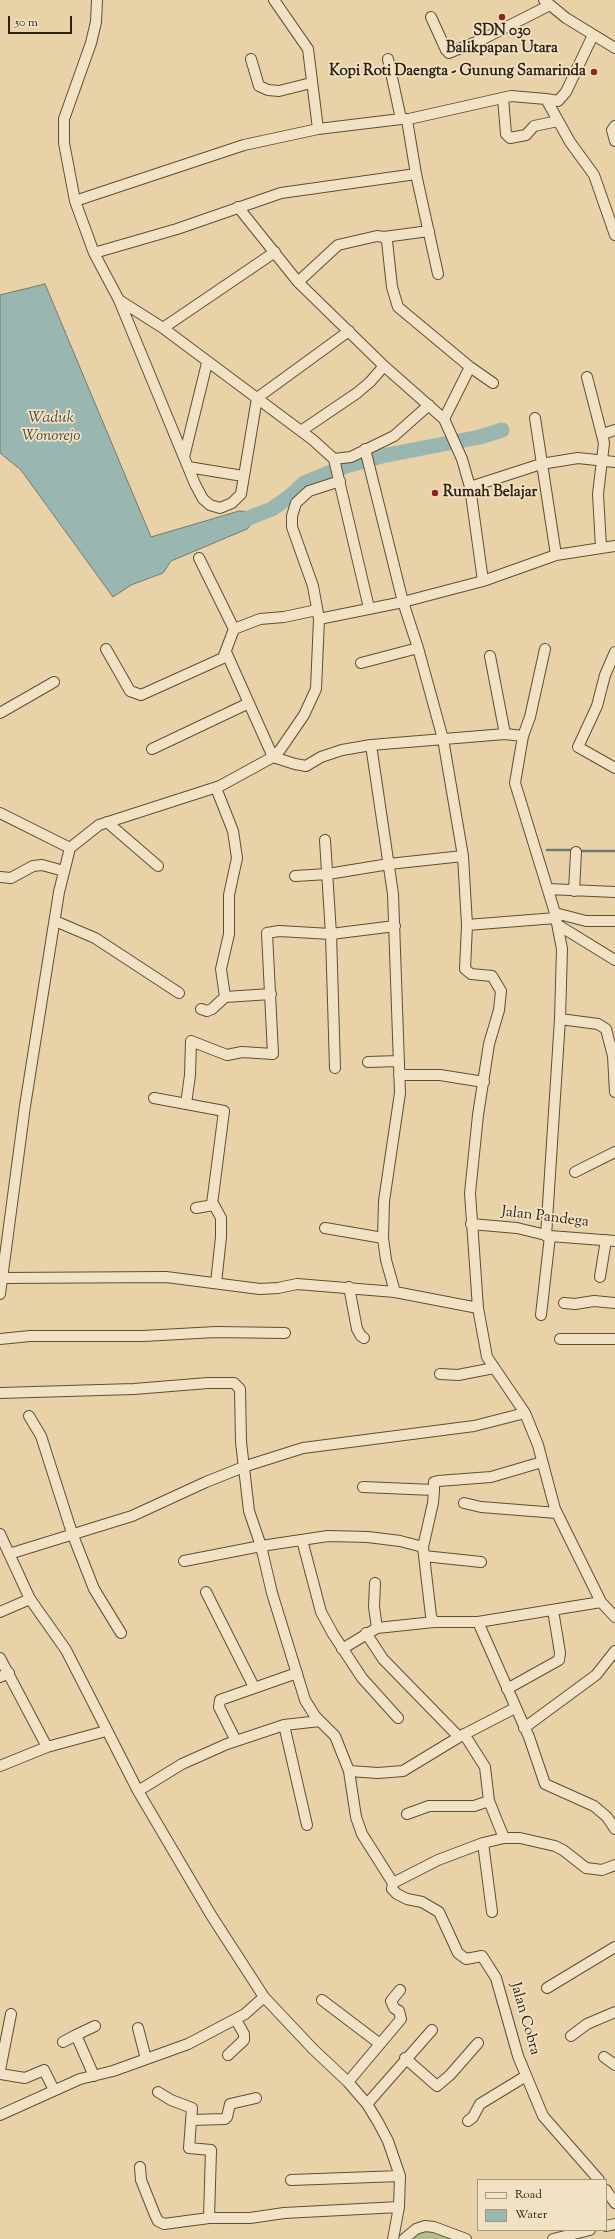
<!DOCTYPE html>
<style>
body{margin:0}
#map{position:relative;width:615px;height:2239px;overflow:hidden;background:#ead2a8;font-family:"Sorts Mill Goudy",serif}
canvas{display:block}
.legend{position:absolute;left:477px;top:2179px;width:130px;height:52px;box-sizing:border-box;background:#f1e2c6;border:1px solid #a3957e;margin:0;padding:5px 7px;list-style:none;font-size:12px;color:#2e2213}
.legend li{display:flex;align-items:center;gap:8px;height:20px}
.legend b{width:20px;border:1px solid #a3957e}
.scale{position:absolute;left:8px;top:16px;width:64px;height:18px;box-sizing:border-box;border:2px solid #2e2213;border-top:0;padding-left:5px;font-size:12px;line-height:14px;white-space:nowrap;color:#2e2213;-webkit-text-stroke:3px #f1e2c6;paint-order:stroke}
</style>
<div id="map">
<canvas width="615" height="2239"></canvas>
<ul class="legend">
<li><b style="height:5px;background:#f1e2c6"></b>Road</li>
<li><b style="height:11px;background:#9ab6b0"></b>Water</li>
</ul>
<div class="scale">50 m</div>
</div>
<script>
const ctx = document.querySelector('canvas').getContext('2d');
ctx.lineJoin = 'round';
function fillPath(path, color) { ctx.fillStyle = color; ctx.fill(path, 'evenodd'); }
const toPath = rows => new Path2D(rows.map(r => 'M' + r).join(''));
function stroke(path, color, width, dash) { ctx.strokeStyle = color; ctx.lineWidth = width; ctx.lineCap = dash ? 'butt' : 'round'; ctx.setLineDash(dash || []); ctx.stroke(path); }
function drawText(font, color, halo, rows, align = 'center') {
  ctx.font = font + ' "Sorts Mill Goudy",serif'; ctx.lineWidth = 3.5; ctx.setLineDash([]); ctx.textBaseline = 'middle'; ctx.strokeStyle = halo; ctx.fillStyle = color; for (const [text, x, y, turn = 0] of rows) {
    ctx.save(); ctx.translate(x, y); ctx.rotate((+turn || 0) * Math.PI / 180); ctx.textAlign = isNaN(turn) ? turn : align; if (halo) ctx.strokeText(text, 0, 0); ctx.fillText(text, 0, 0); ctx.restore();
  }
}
const green = toPath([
 [430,2230,451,2239,409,2239,417,2232]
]);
const water = toPath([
 [45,284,151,537,239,511,261,513,247,529,171,561,163,573,131,585,113,597,21,470,0,453,0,295,45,284]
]);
const stream = toPath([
 [547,850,574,850],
 [579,851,615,851]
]);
const river = toPath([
 [243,520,272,509,289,497,304,483,346,466,382,456,480,437,502,430]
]);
const minor = toPath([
 [97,0,96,22,91,43,64,119,64,143,75,201,94,253,119,300,195,484,203,499,210,505,220,508,232,503,241,494,257,398,349,331],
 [544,0,566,18,615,48],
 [431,17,446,50,449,53,483,39,548,6],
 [251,59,259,86,268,90,279,91,311,83],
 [388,59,401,119],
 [503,98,506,134,510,138,526,135,534,126,558,121],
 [546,99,558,101,566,92,593,35],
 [407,120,416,174,438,274],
 [615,126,612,130,615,141],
 [318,129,401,119,409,119,511,96,546,99,570,142,594,175,615,235],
 [75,201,244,145,318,129,308,49,274,0],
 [238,207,298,282,338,245,377,236,384,237,387,241,392,287,398,307,470,367,444,419],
 [384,237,429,231],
 [94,253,177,229,281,193,416,174],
 [298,282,384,366,444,419,462,459,470,487,483,581],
 [119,300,163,328,313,440,334,459,351,457,394,436,429,405],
 [163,328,275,252],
 [470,367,493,383],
 [587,377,604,443,598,494,601,547],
 [535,418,556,555],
 [301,431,357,393,370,382,384,366],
 [603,434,615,430],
 [365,449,403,602,418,648,443,739,463,856,467,925,465,969,471,974,492,976,501,991,499,1010,489,1044,478,1115,470,1193,478,1308,487,1357,525,1413,538,1445,555,1509,601,1602,615,1617],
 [184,457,207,363],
 [334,459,369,608],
 [188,467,243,476],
 [470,487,541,464,578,458,615,462],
 [199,558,234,629],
 [319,619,403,602,483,581,556,555,615,546],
 [106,649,130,691,141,695,223,658,234,629,260,619,284,617,317,610],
 [545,649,530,717,523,736,515,783,555,913,562,949,560,1019,546,1236],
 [226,652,273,757,295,764,306,766,321,757,342,750,371,745,505,734,523,736],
 [615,652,605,675,597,706,578,747,615,768],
 [490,656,505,734],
 [361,663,418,648],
 [0,713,54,682],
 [371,745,393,894,400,1093,384,1201,383,1238,386,1260,395,1292,478,1308],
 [152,749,249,703],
 [0,813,70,848],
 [107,822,158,866],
 [325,840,331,934,335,1068],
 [295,876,328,874,389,864,463,856],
 [0,877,11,878,33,866,42,865,64,871],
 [548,889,615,892],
 [574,891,576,852],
 [555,913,586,921,615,921],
 [55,921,95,938,179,993],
 [467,925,556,918],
 [558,925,615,960],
 [225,997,271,994],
 [201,1009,207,1011,212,1009,225,997,221,969,229,934,229,895,237,858,233,831,216,788],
 [560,1019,598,1024,606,1029,613,1056,615,1092],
 [368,1062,399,1061],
 [399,1075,440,1075,484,1082],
 [154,1098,224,1111,212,1204],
 [186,1104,190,1075,191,1041,227,1055,242,1052,273,1054,267,933,279,931,331,934,395,926],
 [575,1172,615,1152],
 [196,1208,214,1205,221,1218,221,1237,216,1283],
 [471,1224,517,1228,550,1236,615,1241],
 [325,1228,383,1238],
 [600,1277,606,1240],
 [3,1278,166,1277,260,1289,278,1288,297,1284,395,1292],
 [349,1287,357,1329,361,1336,364,1338],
 [0,1294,25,1106,59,892,70,848,99,825,220,786,273,757,280,750,304,715,316,689,319,619,313,586,292,527,292,516,296,503,309,491,340,481],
 [564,1303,575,1304,594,1301,615,1303],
 [541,1315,550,1236],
 [0,1339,30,1336,143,1336,216,1332,285,1333],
 [560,1339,615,1339],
 [440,1374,458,1375,494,1368],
 [0,1393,134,1389,208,1383,234,1383,240,1389,241,1442,249,1511,261,1546,272,1593,305,1700,315,1716,335,1736,349,1771,356,1817,362,1834,393,1883],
 [29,1416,41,1436,72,1533,94,1589,121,1633],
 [363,1487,434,1490,433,1503,423,1547],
 [434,1490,434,1482,438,1481,491,1477,542,1462],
 [464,1503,481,1507,557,1513],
 [0,1534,30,1599,66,1650,138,1791,211,1915,264,1997,313,2049,348,2082,367,2104,378,2122,388,2141,400,2176,399,2207,393,2239],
 [302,1540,321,1612,333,1634,362,1678,398,1718],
 [9,1554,132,1516,206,1482,246,1466,303,1448,474,1426,525,1413],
 [424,1556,481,1562],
 [184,1561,261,1546,328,1536,368,1537,400,1541,423,1547,431,1616,434,1622],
 [375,1583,374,1607,377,1628],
 [206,1592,254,1687],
 [0,1612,30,1599],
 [478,1622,529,1737,545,1784,594,1806,607,1817,615,1829],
 [366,1633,383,1659,459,1737],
 [342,1649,377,1628,434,1622,478,1622,601,1602],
 [0,1658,47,1747,106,1731],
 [0,1677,9,1673],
 [507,1689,559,1660,560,1653,553,1610],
 [284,1725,307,1825],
 [524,1728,596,1675,615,1651],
 [464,1734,485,1767,489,1801,504,1838],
 [236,1741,219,1707,220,1700,297,1673],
 [0,1766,47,1747],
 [349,1771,378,1773,403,1771,459,1737,515,1708],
 [138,1791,182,1764,227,1744,284,1725,320,1721],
 [407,1814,429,1806,474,1806,489,1801],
 [483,1843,492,1912],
 [393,1883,392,1889,397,1894,407,1899,422,1902,439,1912,458,1953,466,1959,482,1956,496,1978,518,2056,543,2116,599,2180],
 [393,1883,438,1860,483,1843,504,1838,520,1838,555,1846,563,1850,586,1868,602,1870,615,1865],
 [547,1988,615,1947],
 [322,2000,380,2044],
 [138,2028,146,2059],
 [76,2035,95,2026],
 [571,2036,587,2024,615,2012],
 [63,2042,76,2035,94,2076],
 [228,2055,244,2040,244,2034,236,2020],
 [604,2057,615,2065],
 [405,2058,437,2086,450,2075,478,2043],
 [0,2070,11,2014],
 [0,2074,25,2078,44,2070,54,2090],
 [348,2082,401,2019,399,2011,394,2008,391,2001,400,1990],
 [158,2092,171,2100,192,2108,189,2148,211,2150,209,2218],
 [367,2104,432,2030],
 [0,2115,80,2079,113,2071,188,2044,245,2014,264,1997],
 [192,2120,225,2119,227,2117,230,2104,256,2098],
 [468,2121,473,2117,480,2104,526,2076],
 [140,2167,141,2180,155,2215,158,2221,164,2224,209,2218,250,2218,284,2213,399,2207],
 [291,2180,400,2176],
 [606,2190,615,2203],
 [606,2226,615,2224],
 [404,2239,416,2229,425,2226,434,2227,466,2239],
 [553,2239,590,2230]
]);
const markers = [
 [502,17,4,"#8f2418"],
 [594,72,4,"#8f2418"],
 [435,493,4,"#8f2418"]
];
const poiNames = [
 ["SDN 030",502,32],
 ["Balikpapan Utara",502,49],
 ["Kopi Roti Daengta - Gunung Samarinda",586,72,"right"],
 ["Rumah Belajar",443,493,"left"]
];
const streetNames = [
 ["Jalan Pandega",545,1218,7],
 ["Jalan Cobra",524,2019,74]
];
const waterNames = [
 ["Waduk",51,419],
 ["Wonorejo",51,437]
];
fillPath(green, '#b5bd89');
fillPath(water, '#9ab6b0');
stroke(water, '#6f7b71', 1);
stroke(stream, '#6f7b71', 2.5);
stroke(river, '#9ab6b0', 15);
stroke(minor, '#5d4e38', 12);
stroke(minor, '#f1e2c6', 10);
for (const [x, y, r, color] of markers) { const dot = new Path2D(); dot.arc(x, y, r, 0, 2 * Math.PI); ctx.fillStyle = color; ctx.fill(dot); stroke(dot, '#f1e2c6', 1.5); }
drawText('bold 15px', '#2e2213', '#f1e2c6', poiNames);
drawText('15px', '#2e2213', '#f1e2c6', streetNames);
drawText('italic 16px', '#4e4e42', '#f1e2c6', waterNames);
</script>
